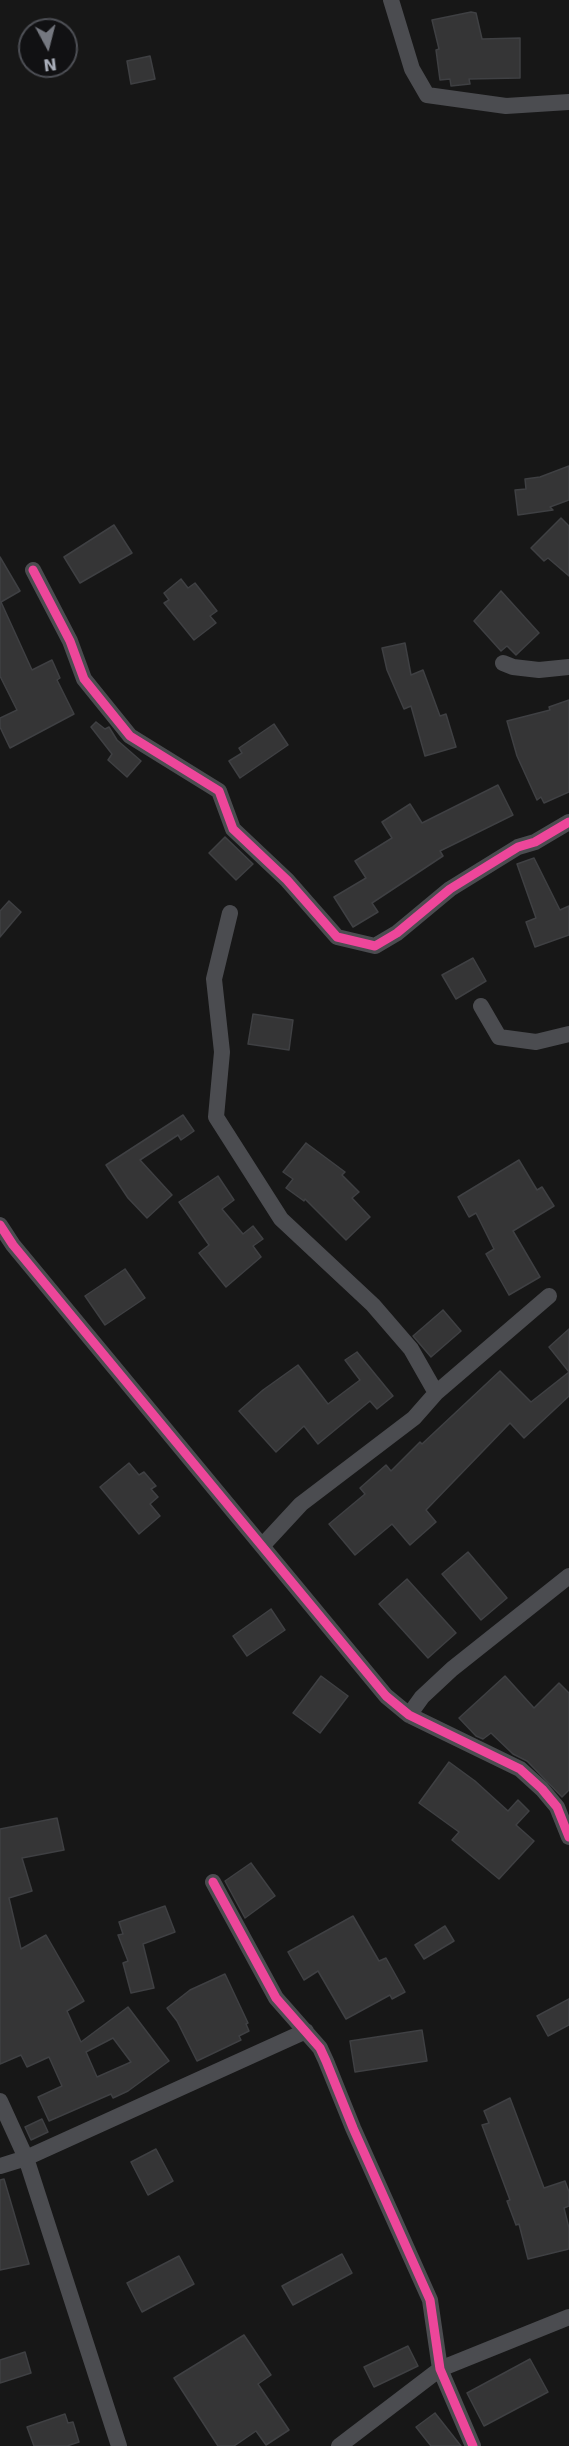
<!DOCTYPE html>
<style>
body{margin:0}
#map{position:relative;width:569px;height:2446px;overflow:hidden;background:#171717;font-family:"DejaVu Sans",sans-serif}
canvas{display:block}
.north{position:absolute;left:18px;top:18px;width:60px;height:60px;box-sizing:border-box;background:#111113;border:2px solid #4d4f55;border-radius:50%;rotate:173deg;font-size:16px;font-weight:700;line-height:24px;text-align:center;color:#a8adb8}
.north::after{content:'';display:block;margin:auto;width:21px;height:27px;background:#757880;clip-path:polygon(50% 0,100% 100%,50% 72%,0 100%)}
</style>
<div id="map">
<canvas width="569" height="2446"></canvas>
<div class="north">N</div>
</div>
<script>
const ctx = document.querySelector('canvas').getContext('2d');
ctx.lineJoin = 'round';
function fillPath(path, color) { ctx.fillStyle = color; ctx.fill(path, 'evenodd'); }
const toPath = rows => new Path2D(rows.map(r => 'M' + r).join(''));
function stroke(path, color, width, dash) { ctx.strokeStyle = color; ctx.lineWidth = width; ctx.lineCap = dash ? 'butt' : 'round'; ctx.setLineDash(dash || []); ctx.stroke(path); }
const building = toPath([
 [471,12,476,13,482,39,520,38,520,78,469,79,470,84,451,86,450,79,440,80,436,50,439,49,432,20,471,12],
 [150,56,155,79,131,84,127,61,150,56],
 [569,466,569,500,550,507,553,510,518,515,515,490,526,489,525,479,540,477,569,466],
 [561,518,569,526,569,576,548,558,544,561,531,548,561,518],
 [114,525,132,553,80,583,64,557,114,525],
 [0,557,20,591,1,602,32,670,52,660,60,678,57,680,74,714,10,748,0,727,0,718,17,710,0,676,0,557],
 [181,579,188,588,195,583,217,611,210,616,216,623,194,640,164,603,169,600,164,593,181,579],
 [501,591,539,633,516,655,507,646,501,651,474,621,501,591],
 [405,643,411,675,423,670,440,716,446,714,456,747,425,756,411,706,404,709,387,670,382,648,405,643],
 [569,700,569,792,544,803,541,797,537,800,517,756,507,721,550,710,549,707,569,700],
 [96,722,105,729,109,727,117,740,141,761,127,777,108,760,112,754,91,727,96,722],
 [274,724,288,745,240,778,229,761,242,753,239,748,274,724],
 [498,785,513,815,440,851,443,856,372,903,378,912,353,927,334,897,366,878,355,861,392,838,382,822,410,804,422,823,498,785],
 [225,837,253,864,236,880,209,853,225,837],
 [534,858,560,910,569,906,569,935,535,947,526,922,536,918,517,864,534,858],
 [9,901,21,912,0,937,0,911,9,901],
 [473,958,486,981,456,999,442,975,473,958],
 [253,1014,293,1020,289,1050,248,1044,253,1014],
 [183,1115,194,1131,181,1140,178,1135,140,1160,172,1195,147,1218,128,1198,106,1165,183,1115],
 [306,1143,345,1172,342,1175,359,1192,352,1198,370,1217,346,1240,305,1199,304,1201,286,1188,293,1179,283,1172,306,1143],
 [519,1160,537,1190,542,1187,554,1206,513,1231,540,1277,509,1295,486,1254,494,1249,476,1213,469,1217,458,1197,519,1160],
 [218,1176,234,1200,222,1209,243,1234,253,1226,263,1239,253,1246,261,1257,226,1287,199,1253,209,1245,179,1202,218,1176],
 [125,1269,145,1298,105,1325,85,1296,125,1269],
 [443,1310,461,1331,431,1357,413,1336,443,1310],
 [569,1329,569,1372,549,1347,569,1329],
 [357,1352,393,1396,377,1409,370,1401,318,1444,304,1426,276,1452,239,1411,263,1390,298,1365,328,1404,360,1380,345,1360,357,1352],
 [500,1371,531,1402,569,1372,569,1396,524,1438,510,1423,426,1510,436,1522,410,1545,392,1524,355,1555,329,1524,365,1494,360,1488,386,1465,391,1471,420,1442,422,1444,500,1371],
 [129,1463,139,1475,144,1472,156,1486,151,1489,158,1497,150,1504,160,1516,139,1534,100,1487,129,1463],
 [468,1552,507,1598,481,1620,442,1574,468,1552],
 [407,1579,456,1633,428,1658,379,1604,407,1579],
 [271,1609,285,1630,247,1656,233,1636,271,1609],
 [321,1676,348,1696,320,1733,293,1713,321,1676],
 [505,1676,534,1708,559,1683,569,1693,569,1790,562,1797,527,1761,513,1754,491,1733,483,1739,476,1736,459,1718,505,1676],
 [449,1762,475,1781,508,1811,518,1800,529,1811,516,1825,534,1841,499,1879,452,1840,459,1832,419,1803,449,1762],
 [57,1818,64,1850,22,1858,32,1891,9,1898,21,1949,46,1935,84,2001,67,2011,81,2042,128,2007,169,2061,128,2091,113,2098,111,2094,49,2121,38,2097,62,2086,49,2057,27,2067,21,2055,0,2064,0,1829,57,1818],
 [113,2038,131,2062,97,2077,86,2052,113,2038],
 [251,1863,275,1896,245,1918,225,1881,251,1863],
 [165,1906,175,1932,143,1944,154,1988,131,1993,123,1963,128,1961,118,1935,123,1934,119,1922,165,1906],
 [353,1916,379,1961,386,1958,405,1992,392,1999,390,1995,346,2019,318,1971,304,1980,288,1952,353,1916],
 [445,1926,454,1941,424,1959,415,1945,445,1926],
 [225,1974,248,2023,246,2024,249,2031,239,2036,241,2040,197,2061,177,2021,167,2008,190,1990,225,1974],
 [569,1999,569,2025,548,2036,537,2016,569,1999],
 [422,2030,427,2061,355,2072,350,2041,422,2030],
 [510,2098,544,2188,565,2181,569,2192,569,2206,564,2208,569,2228,569,2249,528,2259,519,2224,516,2225,507,2201,510,2200,482,2125,489,2123,484,2111,510,2098],
 [42,2119,48,2132,31,2140,25,2127,42,2119],
 [156,2149,173,2181,148,2195,131,2162,156,2149],
 [4,2179,29,2264,0,2270,0,2180,4,2179],
 [342,2254,352,2273,293,2305,282,2286,342,2254],
 [179,2256,194,2284,142,2312,127,2283,179,2256],
 [244,2335,271,2375,258,2384,289,2430,266,2445,256,2431,234,2446,218,2446,174,2378,244,2335],
 [408,2346,418,2366,374,2387,364,2367,408,2346],
 [25,2352,31,2373,0,2383,0,2360,25,2352],
 [530,2359,548,2392,484,2426,467,2393,530,2359],
 [435,2413,461,2446,431,2446,416,2427,435,2413],
 [65,2414,68,2423,73,2422,79,2442,67,2446,34,2446,27,2427,65,2414]
]);
const minor = toPath([
 [391,0,412,69,427,95,506,106,569,102],
 [33,570,70,641,84,679,130,736,219,791,233,829,287,880,337,937,375,946,397,933,450,889,518,847,535,842,569,822],
 [503,663,513,667,539,670,569,667],
 [230,913,214,979,222,1052,216,1117,281,1219,373,1305,411,1349,436,1393],
 [481,1006,499,1037,536,1042,569,1034],
 [0,1225,13,1245,386,1696,409,1715,520,1769,542,1789,557,1807,569,1837],
 [263,1545,301,1504,414,1418,436,1393,549,1296],
 [409,1715,422,1697,452,1669,569,1576],
 [213,1882,276,1998,320,2048,326,2061,353,2128,430,2300,440,2369,473,2446],
 [0,2101,26,2158,119,2446],
 [0,2166,26,2158,306,2031],
 [339,2446,440,2369,569,2317]
]);
const cycleway = toPath([
 [33,570,70,641,84,679,130,736,219,791,233,829,287,880,337,937,375,946,397,933,450,889,518,847,535,842,569,822],
 [0,1225,13,1245,386,1696,409,1715,520,1769,542,1789,557,1807,569,1837],
 [213,1882,276,1998,320,2048,326,2061,353,2128,430,2300,440,2369,473,2446]
]);
fillPath(building, '#353536');
stroke(building, '#3f4043', 1.5);
stroke(minor, '#4b4c50', 16);
stroke(cycleway, '#ed469a', 9);
</script>
